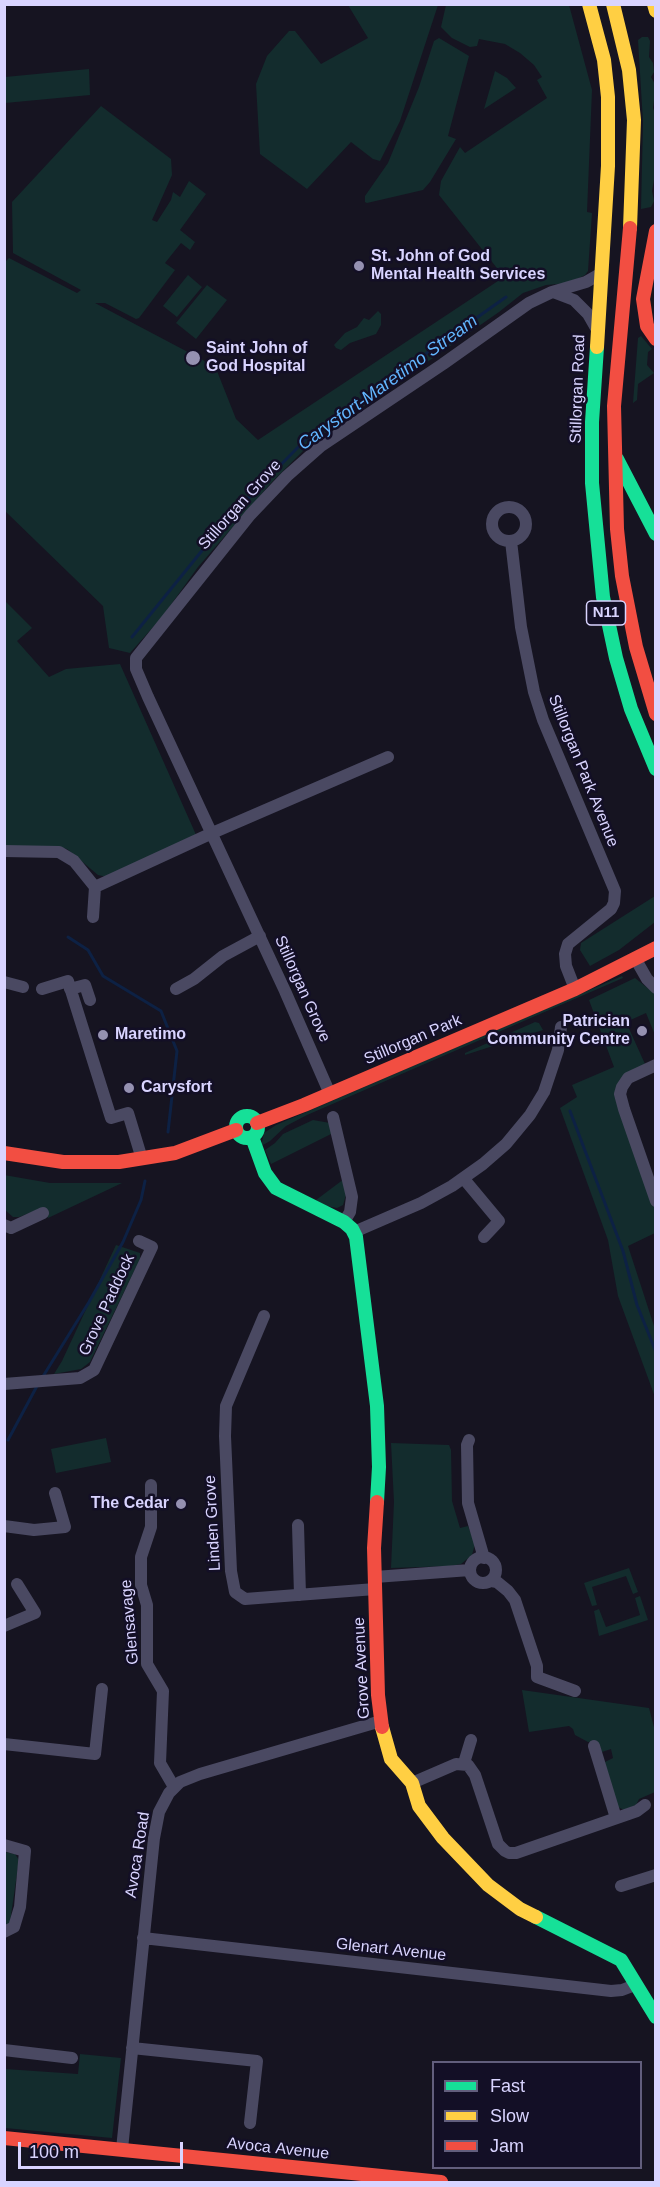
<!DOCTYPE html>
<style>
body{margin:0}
#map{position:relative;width:660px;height:2187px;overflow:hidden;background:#161421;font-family:Arial,sans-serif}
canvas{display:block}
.frame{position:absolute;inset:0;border:6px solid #d9d4ff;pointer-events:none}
.legend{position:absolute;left:432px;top:2061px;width:210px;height:108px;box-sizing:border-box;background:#130f26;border:2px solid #625e7d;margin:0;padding:8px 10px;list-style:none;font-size:18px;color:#d9d4ff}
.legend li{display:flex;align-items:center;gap:12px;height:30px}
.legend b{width:30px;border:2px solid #625e7d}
.scale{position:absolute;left:18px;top:2142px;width:165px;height:27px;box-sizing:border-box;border:3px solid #d9d4ff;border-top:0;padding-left:8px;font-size:18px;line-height:21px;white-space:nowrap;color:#d9d4ff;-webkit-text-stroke:4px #130f26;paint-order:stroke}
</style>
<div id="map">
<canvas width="660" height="2187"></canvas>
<div class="frame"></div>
<ul class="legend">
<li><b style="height:8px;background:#16e098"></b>Fast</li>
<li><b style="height:8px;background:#ffcf43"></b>Slow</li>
<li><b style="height:8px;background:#f24e42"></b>Jam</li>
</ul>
<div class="scale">100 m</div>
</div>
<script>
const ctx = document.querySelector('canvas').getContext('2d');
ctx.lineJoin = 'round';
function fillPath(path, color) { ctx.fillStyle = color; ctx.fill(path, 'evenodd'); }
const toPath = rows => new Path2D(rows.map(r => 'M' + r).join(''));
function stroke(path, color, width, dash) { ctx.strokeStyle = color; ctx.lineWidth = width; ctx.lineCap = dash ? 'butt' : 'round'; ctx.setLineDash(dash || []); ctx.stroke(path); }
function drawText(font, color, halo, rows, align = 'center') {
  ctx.font = font + ' Arial,sans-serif'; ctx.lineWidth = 5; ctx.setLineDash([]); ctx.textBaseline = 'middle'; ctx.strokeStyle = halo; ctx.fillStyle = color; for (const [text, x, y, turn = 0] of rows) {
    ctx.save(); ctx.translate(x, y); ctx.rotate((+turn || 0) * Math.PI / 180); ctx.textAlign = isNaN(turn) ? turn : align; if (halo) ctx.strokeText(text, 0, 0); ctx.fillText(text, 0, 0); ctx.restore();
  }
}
const green = toPath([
 [348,5,438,5,400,121,380,161,373,159,351,142,307,189,260,154,256,84,267,56,289,31,295,31,321,64,368,38],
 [446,5,569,5,592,90,587,212,592,213,588,271,585,275,569,283,546,285,523,293,499,312,311,443,271,483,198,567,162,617,130,653,109,648,103,606,5,511,4,263,9,258,77,293,81,290,13,253,12,202,101,106,171,159,172,175,152,220,157,222,171,200,173,192,180,197,189,181,206,194,180,230,195,242,190,250,181,243,165,263,175,270,139,318,136,319,105,303,95,303,203,360,217,371,236,419,258,440,504,277,439,195,441,181,460,147,465,153,547,98,537,80,542,77,534,65,520,53,505,44,479,39,477,46,470,47,452,38,441,27],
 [642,37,648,37,650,41,649,57,653,63,654,72,651,77,656,86,653,108,656,115,655,174,652,191,654,201,651,207,641,209,643,122,638,40],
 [439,38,469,56,448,136,456,139,430,182,423,190,367,203,365,202,365,196,388,163,419,87,434,41],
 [89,69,90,95,5,103,5,77],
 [495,71,507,78,516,88,484,109],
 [188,275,202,287,177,317,163,306],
 [207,285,227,300,196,339,176,323],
 [378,311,381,314,381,325,376,334,350,343,341,350,336,348,334,345,345,333,357,327,364,318,369,320],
 [641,336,652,349,648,352,647,365,654,373,638,384,637,400,633,403,638,338],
 [4,600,32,628,17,641,49,677,66,669,120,664,197,837,107,877,98,875,67,849,55,846,5,848],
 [655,896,655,922,619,950,590,966,580,950,581,943],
 [622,976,623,978,307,1115,286,1126,270,1141,261,1146,264,1133,276,1125],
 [635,978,655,994,655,1035,646,1013,626,1022,645,1064,618,1083,655,1207,655,1233,628,1246,655,1329,655,1397,618,1296,608,1240,560,1108,577,1097,572,1085,614,1067,589,1000],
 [535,1022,539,1023,543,1030,465,1055,465,1053],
 [313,1120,330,1123,333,1133,271,1164,265,1150,275,1143,283,1134],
 [4,1175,50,1183,122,1183,48,1218,43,1208,19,1217,13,1217,5,1210],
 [344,1179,346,1195,343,1205,337,1208,326,1206,316,1200],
 [116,1245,140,1253,140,1259,90,1362,81,1369,54,1374,62,1361],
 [106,1438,111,1462,56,1473,51,1449],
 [391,1443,449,1445,451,1450,452,1501,460,1528,468,1526,475,1544,472,1555,461,1564,451,1566,391,1568,394,1502],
 [629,1568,638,1592,633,1594,626,1576,592,1587,597,1605,592,1606,584,1583],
 [640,1596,648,1620,599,1636,594,1611,599,1609,606,1627,640,1615,635,1598],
 [522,1690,649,1708,655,1731,655,1792,639,1799,636,1805,624,1810,618,1807,603,1763,613,1758,611,1749,602,1752,596,1741,588,1742,575,1735,573,1729,569,1726,529,1732],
 [5,1852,15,1854,19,1860,10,1922,5,1927],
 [80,2054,121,2058,112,2138,5,2128,5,2069,78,2074]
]);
const stream = toPath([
 [132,637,226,521,307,438,506,297],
 [68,937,88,950,103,976,161,1011,177,1051,168,1132],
 [570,1111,623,1251,637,1305,656,1352],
 [42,1378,89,1302,123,1242,141,1200,145,1181],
 [8,1440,37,1386]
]);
const street = toPath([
 [553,292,574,300,588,314,596,328],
 '492 524a17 17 0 1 1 34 0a17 17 0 1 1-34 0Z',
 [511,541,521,627,534,692,543,720,615,891,614,903,611,909,568,944,565,954,566,966,575,989],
 [4,851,59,852,74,861,95,887,93,917],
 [95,887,210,834,388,757],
 [635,958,647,979,656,988],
 [4,982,23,987],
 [42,989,68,981,111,1118,128,1113,142,1159],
 [70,989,85,985,90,1000],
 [176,989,194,979,223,956,260,936],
 [656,1065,628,1078,622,1087,620,1094,624,1109,656,1201],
 [330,1094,285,991,148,697,136,669,136,658,250,515,287,476,321,446,443,364,529,303,552,292,586,282,600,274],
 [333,1117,352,1197,350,1212,344,1222],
 [464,1179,499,1221,484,1237],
 [4,1225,11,1228,43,1213],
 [354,1232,421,1203,452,1186,483,1164,506,1144,530,1115,544,1092,558,1050,561,1027],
 [264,1316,226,1406,225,1436,231,1571,235,1592,245,1599,375,1589],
 [4,1384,80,1378,94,1370,152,1247,139,1241],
 [469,1440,467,1445,468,1503,484,1558],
 [151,1485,151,1527,141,1557,141,1585,147,1605,147,1664,163,1691,160,1763,174,1787],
 [298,1525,300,1595],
 [4,1526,34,1530,65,1527,55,1493],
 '470 1570a13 13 0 1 1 26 0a13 13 0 1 1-26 0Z',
 [375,1577,470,1570],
 [491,1581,497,1582,508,1591,515,1600,537,1666,537,1677,575,1691],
 [4,1626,35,1613,17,1584],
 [4,1744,95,1754,102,1689],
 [594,1746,616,1818],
 [464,1763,471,1740],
 [412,1783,456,1764,468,1765,475,1775,498,1844,505,1851,509,1853,516,1853,637,1811,645,1805],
 [4,1845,25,1851,20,1907,14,1927,4,1932],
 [621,1886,656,1875],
 [143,1938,611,1991,622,1990,635,1985],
 [132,2048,257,2061,250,2123],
 [4,2050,72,2058],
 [122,2149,154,1838,159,1812,169,1793,180,1782,200,1774,381,1721]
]);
const fast = toPath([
 [597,347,592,422,592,483,603,597,616,658,631,709,656,769],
 [617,459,656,534],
 '236 1127a11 11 0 1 1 22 0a11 11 0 1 1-22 0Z',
 [252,1137,265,1173,276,1188,344,1222,352,1229,356,1237,377,1406,379,1467,377,1502],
 [536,1917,621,1960,656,2017]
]);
const slow = toPath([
 [589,4,604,60,608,97,608,166,597,347],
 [613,4,629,70,634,120,630,228],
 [654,4,656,11],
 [382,1727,391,1759,412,1783,419,1806,443,1838,488,1885,520,1909,536,1917]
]);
const jam = toPath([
 [630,228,614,406,617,529,622,576,636,647,656,714],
 [656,231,643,299,647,326,656,339],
 [257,1123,304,1105,575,989,656,948],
 [4,1153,63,1162,119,1162,175,1153,236,1130],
 [377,1502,374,1548,378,1695,382,1727],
 [4,2138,441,2182]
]);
const markers = [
 [359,266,6,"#9591b1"],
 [193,358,8,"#9591b1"],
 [642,1031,6,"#9591b1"],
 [103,1035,6,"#9591b1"],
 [129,1088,6,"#9591b1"],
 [181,1504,6,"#9591b1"]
];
const shields = [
 [606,613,39]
];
const shieldNames = [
 ["N11",606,613]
];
const poiNames = [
 ["St. John of God",371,257],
 ["Mental Health Services",371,275],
 ["Saint John of",206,349],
 ["God Hospital",206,367],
 ["Patrician",630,1022,"right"],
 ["Community Centre",630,1040,"right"],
 ["Maretimo",115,1035],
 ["Carysfort",141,1088],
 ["The Cedar",169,1504,"right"]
];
const streetNames = [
 ["Stillorgan Road",578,389,-88],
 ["Stillorgan Grove",240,505,-48],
 ["Stillorgan Park Avenue",583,771,68],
 ["Stillorgan Grove",302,989,66],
 ["Stillorgan Park",413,1040,-23],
 ["Grove Paddock",107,1305,-65],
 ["Linden Grove",213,1523,-93],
 ["Glensavage",130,1622,-95],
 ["Grove Avenue",362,1668,-93],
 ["Avoca Road",138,1855,-81],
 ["Glenart Avenue",391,1950,6],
 ["Avoca Avenue",278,2149,6]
];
const waterNames = [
 ["Carysfort-Maretimo Stream",388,383,-36]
];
fillPath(green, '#132c2d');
stroke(stream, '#0d2144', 3);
stroke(street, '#4a4962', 12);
stroke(fast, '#16e098', 14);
stroke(slow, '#ffcf43', 14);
stroke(jam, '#f24e42', 14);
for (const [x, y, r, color] of markers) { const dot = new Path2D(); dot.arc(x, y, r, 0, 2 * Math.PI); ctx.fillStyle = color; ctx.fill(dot); stroke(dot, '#130f26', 2); }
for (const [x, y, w] of shields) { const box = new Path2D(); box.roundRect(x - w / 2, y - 12, w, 24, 4.5); ctx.fillStyle = '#130f26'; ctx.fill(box); stroke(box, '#d9d4ff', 1.5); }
drawText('bold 15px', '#d9d4ff', null, shieldNames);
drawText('bold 16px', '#d9d4ff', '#130f26', poiNames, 'left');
drawText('16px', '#d9d4ff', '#130f26', streetNames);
drawText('italic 18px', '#62b6ff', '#130f26', waterNames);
</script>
